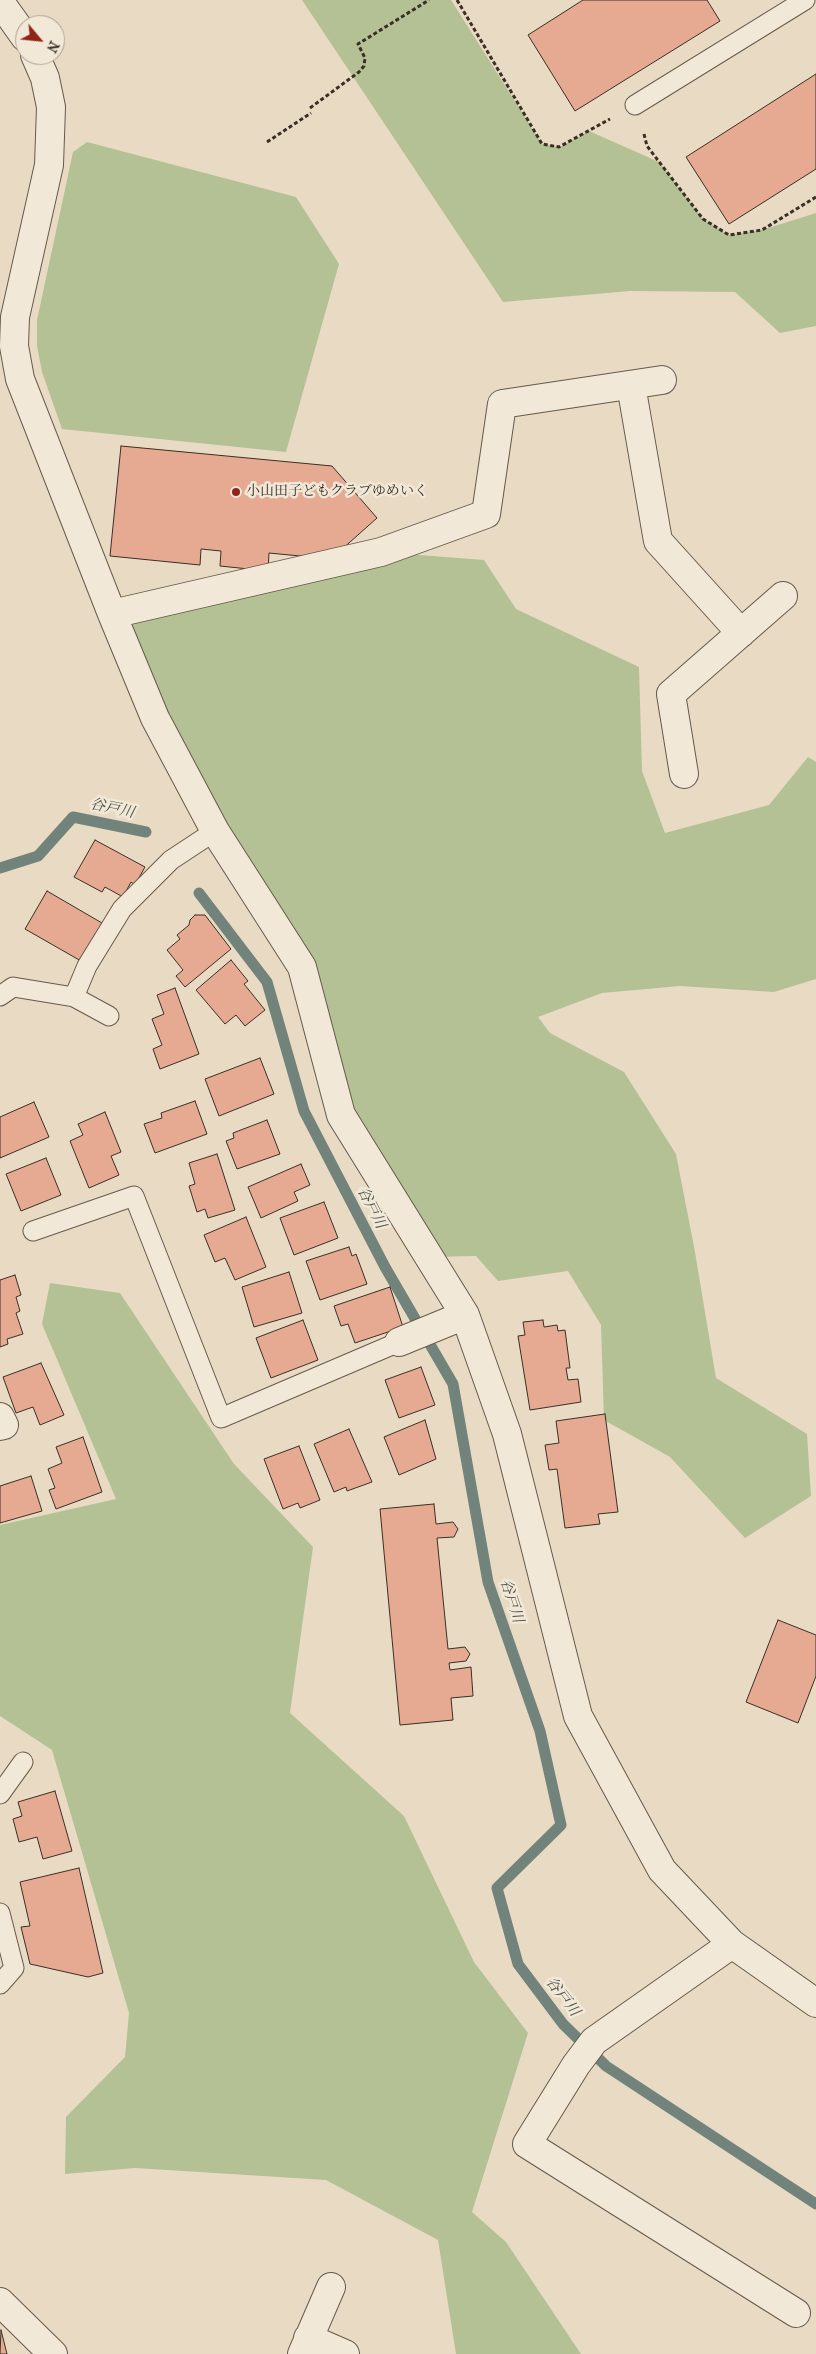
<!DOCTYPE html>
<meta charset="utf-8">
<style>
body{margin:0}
#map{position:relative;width:816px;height:2354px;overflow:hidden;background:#e9dbc3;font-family:"IM FELL French Canon",serif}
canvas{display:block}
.north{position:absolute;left:15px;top:15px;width:50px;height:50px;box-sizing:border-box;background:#f1e8d8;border:1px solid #a79e90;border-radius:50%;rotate:118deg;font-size:14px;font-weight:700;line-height:20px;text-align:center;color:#392f25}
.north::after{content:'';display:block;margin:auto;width:18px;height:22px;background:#8f2418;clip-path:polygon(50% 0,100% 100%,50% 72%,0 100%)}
</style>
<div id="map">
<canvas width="816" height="2354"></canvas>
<div class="north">N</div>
</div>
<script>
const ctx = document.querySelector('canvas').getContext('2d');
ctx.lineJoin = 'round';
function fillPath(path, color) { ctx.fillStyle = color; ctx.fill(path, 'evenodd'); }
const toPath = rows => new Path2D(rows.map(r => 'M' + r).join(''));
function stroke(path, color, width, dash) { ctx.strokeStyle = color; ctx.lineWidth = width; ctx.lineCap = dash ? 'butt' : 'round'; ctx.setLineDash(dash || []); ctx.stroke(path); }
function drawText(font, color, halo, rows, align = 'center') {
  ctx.font = font + ' "IM FELL French Canon","Noto Serif JP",serif'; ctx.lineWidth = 5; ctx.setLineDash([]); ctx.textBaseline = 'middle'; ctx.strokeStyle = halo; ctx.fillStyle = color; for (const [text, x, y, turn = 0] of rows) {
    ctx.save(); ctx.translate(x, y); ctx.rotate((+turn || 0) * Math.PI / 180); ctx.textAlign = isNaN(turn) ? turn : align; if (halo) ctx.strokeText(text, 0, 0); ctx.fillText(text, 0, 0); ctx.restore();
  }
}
const green = toPath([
 [302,0,451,0,542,144,560,147,589,131,659,162,703,219,729,235,762,230,816,213,816,326,780,333,735,292,630,291,503,302],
 [87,142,296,197,339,264,286,452,62,429,42,372,37,346,37,320,73,152],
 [381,552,484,560,516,609,639,667,642,771,665,833,769,805,808,757,816,762,816,979,774,992,680,986,602,993,538,1017,550,1033,624,1072,676,1154,695,1252,716,1378,807,1434,811,1496,745,1538,670,1457,604,1420,601,1325,568,1271,498,1281,476,1256,429,1257,341,1115,302,967,112,614],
 [50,1283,120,1293,234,1464,313,1547,290,1713,404,1816,474,1962,528,2033,472,2212,506,2242,581,2354,456,2354,438,2240,326,2180,135,2168,65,2174,66,2117,125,2057,129,2013,52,1750,0,1716,0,1525,116,1499,42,1324]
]);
const stream = toPath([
 [0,868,38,856,73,817,146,832],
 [199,893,267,982,304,1111,385,1267,453,1384,488,1582,540,1731,561,1825,497,1888,518,1964,563,2024,606,2066,816,2204]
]);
const building = toPath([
 [583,0,707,0,720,21,575,111,528,35,583,0],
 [816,74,816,169,729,224,686,157,816,74],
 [121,446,332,466,377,518,331,559,269,553,268,571,220,566,221,551,201,549,200,565,110,556,121,446],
 [95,840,145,867,135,885,131,882,123,897,105,887,102,892,74,877,95,840],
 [47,891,102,923,81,961,25,929,47,891],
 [195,915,205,915,231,949,185,987,176,976,183,970,167,950,180,939,177,935,189,925,190,920,195,915],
 [231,960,248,981,244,984,265,1010,245,1026,236,1015,225,1024,196,990,231,960],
 [175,988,199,1054,160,1069,153,1049,162,1045,152,1019,164,1014,157,995,175,988],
 [260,1058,274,1094,219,1116,205,1079,260,1058],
 [195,1101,207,1134,155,1153,144,1124,162,1118,161,1113,195,1101],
 [34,1102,49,1137,0,1158,0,1117,34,1102],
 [105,1112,121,1152,111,1156,119,1175,89,1188,70,1141,83,1135,78,1124,105,1112],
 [267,1120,280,1154,237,1169,226,1141,234,1138,233,1133,267,1120],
 [217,1154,235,1210,208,1218,205,1209,197,1212,189,1186,195,1184,189,1163,217,1154],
 [46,1158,61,1195,21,1211,6,1174,46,1158],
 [301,1164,310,1185,294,1192,298,1201,261,1218,248,1187,301,1164],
 [324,1202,338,1238,294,1255,280,1218,324,1202],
 [246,1217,266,1267,235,1280,225,1258,215,1262,204,1235,246,1217],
 [349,1247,352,1256,356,1254,367,1284,320,1300,306,1261,349,1247],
 [289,1272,302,1313,254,1327,242,1287,289,1272],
 [15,1275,21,1295,16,1297,20,1311,16,1313,23,1334,7,1339,8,1344,0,1347,0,1280,15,1275],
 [390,1287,403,1327,355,1343,348,1324,341,1326,334,1306,390,1287],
 [303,1320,318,1360,271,1378,256,1338,303,1320],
 [543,1320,544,1327,557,1325,558,1331,565,1330,570,1368,566,1368,568,1380,578,1379,581,1402,530,1410,518,1336,525,1335,523,1322,543,1320],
 [41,1363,64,1415,40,1425,33,1407,16,1413,3,1377,41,1363],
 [421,1367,435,1405,399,1418,385,1380,421,1367],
 [605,1414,618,1512,598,1514,600,1524,565,1528,557,1469,549,1470,545,1445,559,1443,556,1421,605,1414],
 [425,1420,436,1459,399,1475,384,1437,425,1420],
 [349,1429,372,1482,347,1491,346,1487,334,1492,314,1444,349,1429],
 [83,1437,102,1492,56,1509,49,1490,55,1488,48,1469,62,1463,56,1447,83,1437],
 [299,1446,320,1500,300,1508,298,1503,283,1509,264,1459,299,1446],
 [31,1476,42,1511,0,1523,0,1486,31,1476],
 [434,1504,436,1524,453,1522,458,1529,454,1537,437,1538,448,1649,465,1647,470,1654,466,1661,449,1663,450,1670,471,1667,473,1696,451,1698,453,1720,400,1725,380,1509,434,1504],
 [778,1620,816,1635,816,1676,798,1723,746,1702,778,1620],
 [55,1791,72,1851,43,1859,37,1837,19,1842,13,1819,22,1816,18,1802,55,1791],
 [79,1868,103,1973,88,1977,30,1964,21,1927,30,1926,20,1882,79,1868],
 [1,2330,7,2354,0,2354,1,2330]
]);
const path = toPath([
 [457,0,542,144,559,147,610,119],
 [310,108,359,72,364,66,365,58,358,44,429,0],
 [644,134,647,146,703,219,729,235,762,230,816,197],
 [267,142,311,113]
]);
const lane = toPath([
 [635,105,805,0],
 [0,996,13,987,74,997,109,1016],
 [74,997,87,966,122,909,171,860,215,831],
 [33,1231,134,1196,221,1418,399,1342],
 [0,1794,23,1762],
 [0,1913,14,1968,0,1984]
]);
const street = toPath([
 [0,2,25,37],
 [35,55,45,78,51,107,49,165,15,317,14,346,20,379,112,614,155,718,215,831,302,967,341,1115,465,1315,507,1434,578,1716,662,1870,732,1944,816,2003],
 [631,385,658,541,741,633],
 [112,614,381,552,486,514,502,404,662,380],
 [684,774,671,694,783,596],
 [399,1342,465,1315],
 [0,1417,4,1425,0,1426],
 [732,1944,594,2041,576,2065,527,2144,796,2313],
 [0,2302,53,2354],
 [308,2338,345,2354],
 [302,2354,331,2287]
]);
const markers = [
 [236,492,5,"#8f2418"]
];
const poiNames = [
 ["小山田子どもクラブゆめいく",246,492]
];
const waterNames = [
 ["谷戸川",112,809,12],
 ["谷戸川",371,1208,63],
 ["谷戸川",511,1601,72],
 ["谷戸川",562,1997,52]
];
fillPath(green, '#b4c195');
stroke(stream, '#71837b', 11);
fillPath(building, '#e6aa92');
stroke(building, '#392f25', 1);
stroke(lane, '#655a4c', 21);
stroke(street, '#655a4c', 30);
stroke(path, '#392f25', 3, [4, 2.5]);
stroke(lane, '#f1e8d8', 19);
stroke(street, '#f1e8d8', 28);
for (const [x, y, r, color] of markers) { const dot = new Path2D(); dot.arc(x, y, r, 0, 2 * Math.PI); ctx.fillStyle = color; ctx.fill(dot); stroke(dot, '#f1e8d8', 2); }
drawText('14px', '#392f25', '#f1e8d8', poiNames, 'left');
drawText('italic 15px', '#505249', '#f1e8d8', waterNames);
</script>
